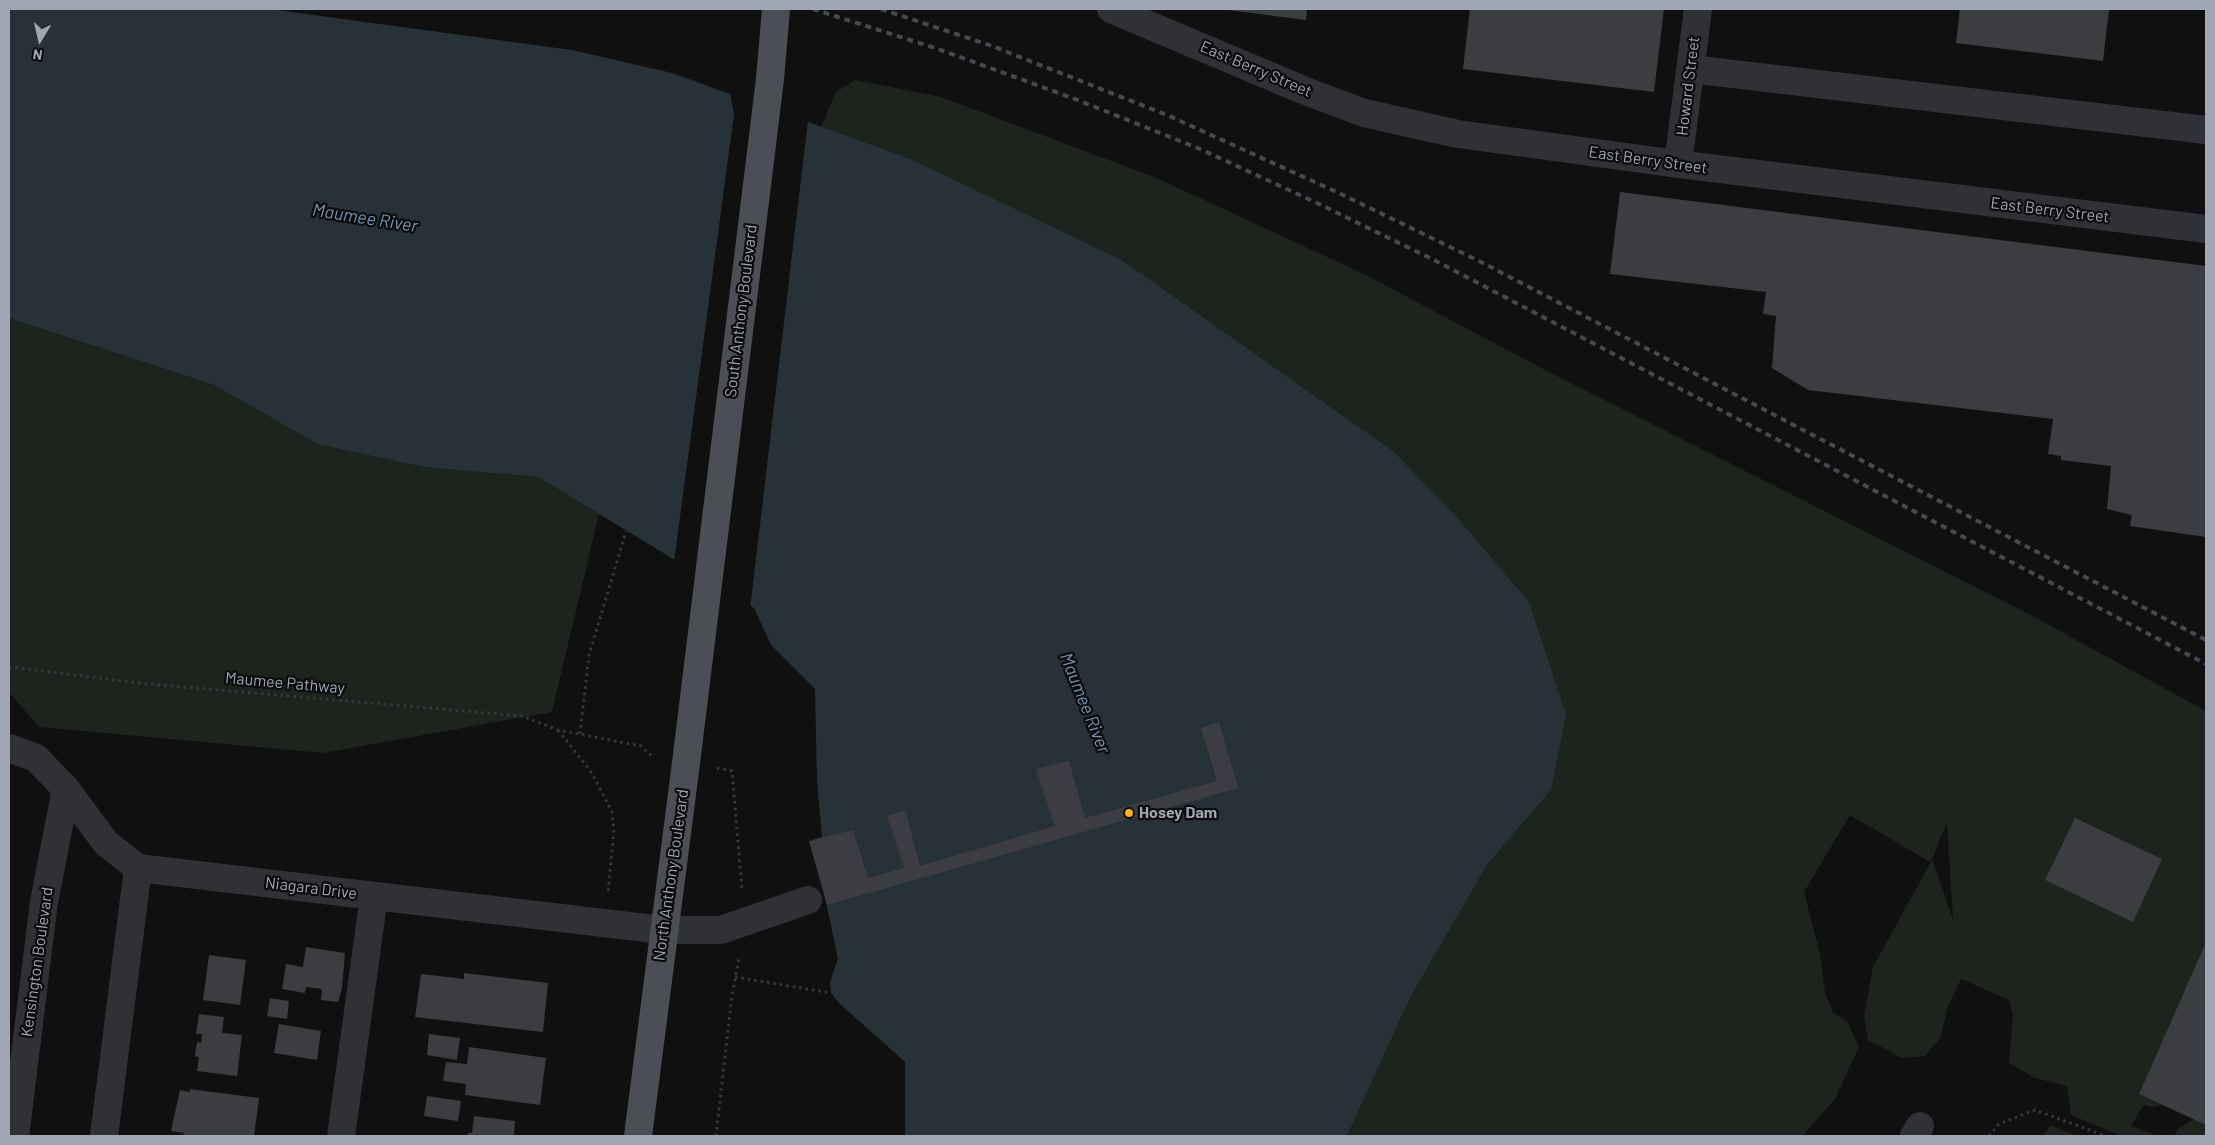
<!DOCTYPE html>
<style>
body{margin:0}
#map{position:relative;width:2215px;height:1145px;overflow:hidden;background:#101011;font-family:Barlow,sans-serif}
canvas{display:block}
.frame{position:absolute;inset:0;border:10px solid #a0a6b3;pointer-events:none}
.north{position:absolute;left:15px;top:15px;width:50px;height:50px;-webkit-text-stroke:4px #0b0b0c;paint-order:stroke;rotate:189deg;font-size:14px;font-weight:700;line-height:20px;text-align:center;color:#a0a6b3}
.north::after{content:'';display:block;margin:auto;width:18px;height:22px;background:#a0a6b3;clip-path:polygon(50% 0,100% 100%,50% 72%,0 100%)}
</style>
<div id="map">
<canvas width="2215" height="1145"></canvas>
<div class="frame"></div>
<div class="north">N</div>
</div>
<script>
const ctx = document.querySelector('canvas').getContext('2d');
ctx.lineJoin = 'round';
function fillPath(path, color) { ctx.fillStyle = color; ctx.fill(path, 'evenodd'); }
const toPath = rows => new Path2D(rows.map(r => 'M' + r).join(''));
function stroke(path, color, width, dash) { ctx.strokeStyle = color; ctx.lineWidth = width; ctx.lineCap = dash ? 'butt' : 'round'; ctx.setLineDash(dash || []); ctx.stroke(path); }
function drawText(font, color, halo, rows, align = 'center') {
  ctx.font = font + ' Barlow,sans-serif'; ctx.lineWidth = 4.5; ctx.setLineDash([]); ctx.textBaseline = 'middle'; ctx.strokeStyle = halo; ctx.fillStyle = color; for (const [text, x, y, turn = 0] of rows) {
    ctx.save(); ctx.translate(x, y); ctx.rotate((+turn || 0) * Math.PI / 180); ctx.textAlign = isNaN(turn) ? turn : align; if (halo) ctx.strokeText(text, 0, 0); ctx.fillText(text, 0, 0); ctx.restore();
  }
}
const green = toPath([
 [855,80,941,97,1159,179,1368,276,1543,369,2029,614,2206,711,2206,942,2139,1094,2163,1105,2153,1107,2144,1105,2131,1126,2158,1136,2122,1136,2071,1115,2067,1086,2035,1078,2009,1063,2013,1015,2009,1000,1961,979,1947,1009,1941,1037,1925,1056,1902,1058,1868,1040,1864,1016,1873,967,1932,860,1928,861,1850,815,1804,892,1820,954,1825,992,1833,1013,1847,1021,1859,1047,1835,1099,1802,1136,1347,1136,1410,998,1487,865,1551,790,1393,451,1122,260,911,159,821,127,836,92],
 [1946,824,1947,824,1953,919,1932,859],
 [9,318,214,385,317,444,423,467,538,477,599,514,552,712,323,753,39,727,9,692],
 [2194,1119,2206,1125,2206,1136,2175,1136,2177,1129],
 [2050,1125,2076,1136,2043,1136]
]);
const water = toPath([
 [9,9,269,9,572,50,672,73,911,159,1122,260,1393,451,1461,522,1529,602,1566,715,1551,790,1487,865,1410,998,1347,1136,905,1136,905,1062,839,1003,831,993,830,982,838,959,813,840,822,837,817,781,815,689,771,645,754,608,538,477,423,467,317,444,214,385,9,318]
]);
const pier = toPath([
 [730,92,808,120,750,609,674,562,734,114]
]);
const building = toPath([
 [1220,9,1307,9,1306,20],
 [1470,9,1664,9,1654,92,1463,69],
 [1960,9,2109,9,2103,61,1956,43],
 [1620,192,2206,266,2206,537,2130,526,2132,515,2107,509,2111,466,2061,460,2061,456,2048,454,2053,419,1808,390,1772,368,1776,316,1763,314,1766,292,1610,274],
 [1219,722,1238,788,827,905,809,841,853,830,868,878,904,868,887,816,905,810,920,866,1055,826,1036,769,1069,761,1085,818,1217,781,1201,728],
 [2075,818,2162,859,2133,922,2045,880],
 [2206,942,2206,1125,2139,1094],
 [306,947,345,953,342,988,338,1002,321,1000,322,989,306,987,305,993,282,989,286,964,303,967],
 [209,955,246,960,240,1005,203,1000],
 [464,973,548,983,543,1032,415,1017,421,974,464,979],
 [270,998,289,1001,287,1019,267,1016],
 [199,1014,224,1017,222,1033,242,1035,237,1076,197,1071,199,1057,195,1056,197,1042,201,1043,202,1034,196,1034],
 [279,1024,321,1031,317,1060,274,1053],
 [429,1034,460,1038,457,1060,427,1055],
 [469,1047,546,1058,540,1105,465,1095,466,1084,443,1081,446,1062,467,1064],
 [190,1089,259,1098,254,1136,183,1136,184,1133,171,1131,180,1090,190,1092],
 [427,1096,461,1101,458,1121,424,1116],
 [474,1116,515,1121,514,1136,467,1136,468,1133,472,1133]
]);
const path = toPath([
 [9,667,138,683,522,716,558,730,641,746,654,758],
 [558,730,592,773,612,812,614,830,608,892],
 [580,734,589,655,626,531],
 [717,768,732,771,742,889],
 [735,977,831,993],
 [716,1136,731,1003,739,957],
 [1989,1136,1999,1124,2035,1110,2106,1136]
]);
const minor = toPath([
 [1111,9,1303,90,1364,113,1458,134,1678,164,2206,229],
 [1691,69,2206,130],
 [1678,164,1698,9],
 [9,748,36,758,66,789,106,843,138,868,663,930,721,930,808,900],
 [15,1136,44,902,66,789],
 [104,1136,138,868],
 [341,1136,374,896],
 [1914,1136,1920,1126]
]);
const major = toPath([
 [638,1136,686,763,770,79,776,9]
]);
const rail = toPath([
 [813,9,938,49,1075,99,1200,149,1317,203,1434,260,2206,664],
 [881,9,992,46,1167,115,1339,193,1479,261,2206,640]
]);
const markers = [
 [1129,813,5,"#ffb01a"]
];
const streetNames = [
 ["East Berry Street",1256,69,23],
 ["Howard Street",1688,86,-83],
 ["East Berry Street",1648,160,8],
 ["East Berry Street",2050,210,7],
 ["South Anthony Boulevard",741,311,-83],
 ["Maumee Pathway",285,683,5],
 ["North Anthony Boulevard",671,875,-82],
 ["Niagara Drive",311,888,7],
 ["Kensington Boulevard",37,962,-82]
];
const poiNames = [
 ["Hosey Dam",1139,813]
];
const waterNames = [
 ["Maumee River",365,218,9],
 ["Maumee River",1085,703,68]
];
fillPath(green, '#1c241d');
fillPath(water, '#273138');
fillPath(pier, '#101011');
fillPath(building, '#3c3d41');
stroke(path, '#36383e', 3, [2.5, 4]);
stroke(minor, '#303137', 28);
stroke(major, '#4c4e56', 28);
stroke(rail, '#474950', 4, [6, 5]);
for (const [x, y, r, color] of markers) { const dot = new Path2D(); dot.arc(x, y, r, 0, 2 * Math.PI); ctx.fillStyle = color; ctx.fill(dot); stroke(dot, '#0b0b0c', 2); }
drawText('16px', '#a0a6b3', '#0b0b0c', streetNames);
drawText('bold 16px', '#a0a6b3', '#0b0b0c', poiNames, 'left');
drawText('italic 18px', '#7395b2', '#0b0b0c', waterNames);
</script>
